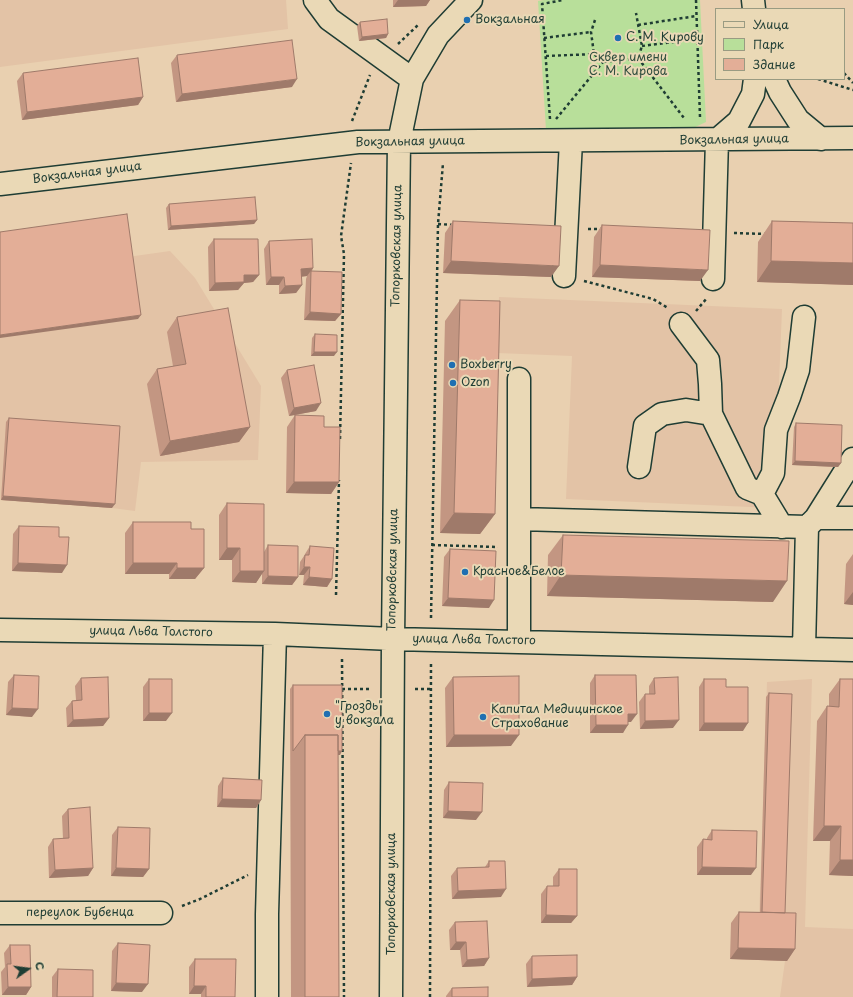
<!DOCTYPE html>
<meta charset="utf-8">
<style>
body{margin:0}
#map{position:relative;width:853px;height:997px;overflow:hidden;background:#e9d0b0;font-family:"Playpen Sans",sans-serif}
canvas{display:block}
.legend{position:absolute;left:715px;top:8px;width:130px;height:72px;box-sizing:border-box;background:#ead9b6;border:1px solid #999b82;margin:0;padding:5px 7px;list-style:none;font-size:12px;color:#1f3d34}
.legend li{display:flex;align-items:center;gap:8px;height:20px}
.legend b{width:20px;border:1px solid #999b82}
.north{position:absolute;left:8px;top:949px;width:40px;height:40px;-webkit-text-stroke:3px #ead9b6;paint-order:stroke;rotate:76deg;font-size:11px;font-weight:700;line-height:16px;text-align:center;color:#1f3d34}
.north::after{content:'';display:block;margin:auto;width:14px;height:18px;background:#1f3d34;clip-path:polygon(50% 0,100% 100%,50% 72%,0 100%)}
</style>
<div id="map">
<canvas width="853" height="997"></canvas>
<ul class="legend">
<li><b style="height:5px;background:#ead9b6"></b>Улица</li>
<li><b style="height:11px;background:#b8df9a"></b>Парк</li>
<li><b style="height:11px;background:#e3ae97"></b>Здание</li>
</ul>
<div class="north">С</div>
</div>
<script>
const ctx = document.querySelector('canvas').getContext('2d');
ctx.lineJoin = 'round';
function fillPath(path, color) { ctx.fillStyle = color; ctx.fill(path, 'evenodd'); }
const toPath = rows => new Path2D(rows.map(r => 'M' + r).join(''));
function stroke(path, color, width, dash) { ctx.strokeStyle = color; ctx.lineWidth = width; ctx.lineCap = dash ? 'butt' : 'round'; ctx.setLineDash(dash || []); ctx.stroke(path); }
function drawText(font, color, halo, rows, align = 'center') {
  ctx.font = font + ' "Playpen Sans",sans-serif'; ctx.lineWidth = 4; ctx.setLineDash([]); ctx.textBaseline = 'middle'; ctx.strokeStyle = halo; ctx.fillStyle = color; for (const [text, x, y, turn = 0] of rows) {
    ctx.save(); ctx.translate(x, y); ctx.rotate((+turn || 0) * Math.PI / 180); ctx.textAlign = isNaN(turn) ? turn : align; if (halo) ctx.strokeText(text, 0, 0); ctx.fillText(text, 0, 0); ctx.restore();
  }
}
const built = toPath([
 [0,0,286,0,288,29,0,67],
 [170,251,195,278,261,386,258,460,141,462,135,511,112,508,0,500,0,275],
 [499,297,782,309,774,508,566,499,572,356,497,353],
 [812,679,805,927,853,929,853,997,780,997,790,925,759,921,767,682]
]);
const green = toPath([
 [544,0,700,0,706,122,691,129,546,130,538,1]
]);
const path = toPath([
 [696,0,700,117],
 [595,20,591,32,594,54,603,62,638,58,642,46,636,13],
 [638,25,696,16],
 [544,38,591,32],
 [398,44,418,25],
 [642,46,697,39],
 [546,56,594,54],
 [638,58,684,118],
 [844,73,853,83],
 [818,79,853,90],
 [550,119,542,4,563,0],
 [556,119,603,62],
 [352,121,370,75],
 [438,224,454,225],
 [588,229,601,229],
 [734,233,765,234],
 [584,281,653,299,668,308],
 [696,311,707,298],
 [340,439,344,254,341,236,351,163],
 [432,545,498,547],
 [336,595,339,480],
 [431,618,438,224,443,163],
 [342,659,344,997],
 [342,689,372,689],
 [415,689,431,689],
 [182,906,200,899,248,875],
 [430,997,431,662]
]);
const minor = toPath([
 [315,0,329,19,412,79],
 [753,0,754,9],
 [774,79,780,92,798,120,821,139],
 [0,184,358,142,853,138],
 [564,276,571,141],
 [713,279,717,140,739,121,753,94,755,79],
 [681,324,708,360,710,384,711,414],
 [519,379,519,641],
 [639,467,645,426,662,414,686,410,711,414,747,488,762,494,782,527],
 [762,494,773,473,776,430,789,397,798,370,804,317],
 [816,518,853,518],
 [519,519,807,527],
 [0,630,275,634,393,639,853,650],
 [804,648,807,527,816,518,853,459],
 [0,913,161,913],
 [267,997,267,914,275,634],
 [391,997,393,639,399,142,412,79,438,35,471,0]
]);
const wall = toPath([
 [393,0,430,0,426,6,393,7],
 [360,22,388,34,386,38,359,41,357,26],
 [177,55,292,87,176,102,171,63],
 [23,73,143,97,138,105,22,120,17,81],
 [169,204,257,220,254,224,168,230,166,208],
 [453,221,551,277,443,273,445,233],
 [772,221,853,223,853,285,757,282,758,242],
 [602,225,700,281,592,277,594,237],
 [214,239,259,275,253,282,244,283,238,290,209,291,208,247],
 [269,241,313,268,312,271,341,314,335,321,304,320,306,279,307,276,301,277,302,285,296,293,279,294,279,285,266,285,264,249],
 [460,300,495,514,480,534,440,533,445,321],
 [177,317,250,427,239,442,160,456,147,384,157,369,173,366,167,332],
 [315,334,334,356,311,356,312,338],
 [287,370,316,411,289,416,281,378],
 [295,415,324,427,339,482,331,494,286,493,287,427],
 [9,418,112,508,1,500,6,422],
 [796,423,841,463,838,467,792,465,794,427],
 [227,503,264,552,268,545,298,577,292,585,262,584,262,573,256,583,232,582,232,560,219,560,219,515],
 [133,522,191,529,204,568,195,579,169,579,169,574,125,574,125,533],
 [19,526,59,537,62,573,12,571,13,534],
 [563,535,773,602,547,596,548,555],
 [310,546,332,579,327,587,303,585,304,575,299,575,300,562,304,556,305,554],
 [450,549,489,608,442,606,444,557],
 [853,554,853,605,844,604,846,564],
 [14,675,32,717,6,715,8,682],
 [595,675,631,722,628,722,623,733,590,733,590,683],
 [453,677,511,746,446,747,445,688],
 [81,678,109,718,103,726,67,727,66,708,72,701,76,700,75,686],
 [654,678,673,728,640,729,639,702,645,694,649,694,649,686],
 [149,679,166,721,143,721,143,687],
 [704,679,726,687,743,731,699,731,699,687],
 [840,679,853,679,853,876,829,875,830,841,813,841,817,721,827,706,829,707,829,694],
 [293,685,340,755,338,755,339,997,291,997,290,689],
 [769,693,785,913,795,949,787,961,730,959,731,923,739,912,760,912,766,697],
 [223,778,261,800,256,808,217,807,218,786],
 [449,782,476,820,443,818,444,790],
 [68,809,93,868,88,876,49,878,48,847,53,839,63,839,62,816],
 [118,827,149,869,143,877,111,876,112,835],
 [712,830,751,875,697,875,697,847,703,839,707,839,707,838],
 [489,861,501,897,452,899,451,876,457,868,485,867],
 [559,869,577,916,571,923,541,923,541,894,547,886,553,886,553,877],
 [455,922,489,958,484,966,462,967,460,950,450,950,449,930],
 [118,943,142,992,111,991,112,951],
 [10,945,31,987,26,995,2,995,1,972,5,967,4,953],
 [532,956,577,977,572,985,527,987,526,964],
 [195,959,235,997,201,997,201,994,189,994,189,967],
 [58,969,93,997,52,997,52,977],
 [452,988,488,997,446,997,446,996]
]);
const shadedWall = toPath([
 [398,0,430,0,426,6,393,7],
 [388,34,386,38,359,41,362,37],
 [297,79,292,87,176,102,182,94],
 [143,97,138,105,22,120,27,112],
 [257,220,254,224,168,230,171,226],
 [451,261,559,266,551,277,443,273],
 [771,261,853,263,853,285,757,282],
 [600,265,708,270,700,281,592,277],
 [313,268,307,276,296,277,301,269],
 [244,275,259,275,253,282,244,283,238,290,209,291,215,283],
 [271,277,284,277,279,285,266,285],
 [302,285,296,293,279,294,285,286],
 [310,312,341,314,335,321,304,320],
 [141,315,138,319,0,338,0,335],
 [314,352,337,352,334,356,311,356],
 [321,403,316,411,289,416,294,408],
 [250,427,239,442,160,456,170,441],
 [795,461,841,463,838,467,792,465],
 [294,482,339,482,331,494,286,493],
 [3,496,115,504,112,508,1,500],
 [454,513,495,514,480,534,440,533],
 [227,548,240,548,232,560,219,560],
 [18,563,67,565,62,573,12,571],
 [133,563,177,563,169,574,125,574],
 [304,567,310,567,304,575,299,575],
 [177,568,204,568,195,579,169,579],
 [240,571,264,571,256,583,232,582],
 [561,575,787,581,773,602,547,596],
 [268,576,298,577,292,585,262,584],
 [309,577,332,579,327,587,303,585],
 [853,592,853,605,844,604],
 [448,598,494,600,489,608,442,606],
 [12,708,38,709,32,717,6,715],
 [149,713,172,713,166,721,143,721],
 [628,714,637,714,631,722,623,722],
 [109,718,103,726,67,727,73,720],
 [679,720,673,728,640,729,645,721],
 [704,723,748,723,743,731,699,731],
 [596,725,628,725,623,733,590,733],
 [454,735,519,735,511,746,446,747],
 [305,751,342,751,340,755,305,755],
 [222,799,261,800,256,808,217,807],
 [448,811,482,812,476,820,443,818],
 [824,826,841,826,830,841,813,841],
 [840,860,853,860,853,876,829,875],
 [702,867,756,868,751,875,697,875],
 [93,868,88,876,49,878,55,870],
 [116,868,149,869,143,877,111,876],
 [506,889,501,897,452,899,458,891],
 [546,915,577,916,571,923,541,923],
 [456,942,466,942,460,950,450,950],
 [738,948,795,949,787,961,730,959],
 [489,958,484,966,462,967,467,960],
 [577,977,572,985,527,987,532,979],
 [116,983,148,984,142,992,111,991],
 [194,986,206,986,201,994,189,994],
 [8,987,31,987,26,995,2,995]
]);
const building = toPath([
 [387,19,388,34,362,37,360,22,387,19],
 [292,40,297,79,182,94,177,55,292,40],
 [138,58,143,97,27,112,23,73,138,58],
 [255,197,257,220,171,226,169,204,255,197],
 [127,214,141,315,0,335,0,232,127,214],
 [453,221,561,226,559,266,451,261,453,221],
 [772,221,853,223,853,263,771,261,772,221],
 [602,225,710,230,708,270,600,265,602,225],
 [214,239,258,239,259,275,244,275,244,282,215,283,214,239],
 [312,239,313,268,301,269,302,285,285,286,284,277,271,277,269,241,312,239],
 [311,271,342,272,341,314,310,312,311,271],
 [460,300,500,301,495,514,454,513,460,300],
 [228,308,250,427,170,441,157,369,186,364,177,317,228,308],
 [315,334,337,335,337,352,314,352,315,334],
 [314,365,321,403,294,408,287,370,314,365],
 [295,415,324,416,324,427,340,427,339,482,294,482,295,415],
 [9,418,120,426,115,504,3,496,9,418],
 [796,423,842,425,841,463,795,461,796,423],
 [227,503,264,504,264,571,240,571,240,548,227,548,227,503],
 [133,522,191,522,191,529,204,529,204,568,177,568,177,563,133,563,133,522],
 [19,526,59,527,59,537,69,537,67,565,18,563,19,526],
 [563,535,789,541,787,581,561,575,563,535],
 [268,545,298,546,298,577,268,576,268,545],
 [310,546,334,548,332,579,309,577,310,567,304,567,305,555,309,555,310,546],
 [450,549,496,551,494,600,448,598,450,549],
 [14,675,39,676,38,709,12,708,14,675],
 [595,675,636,675,637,714,628,714,628,725,596,725,595,675],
 [519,676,519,735,454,735,453,677,519,676],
 [108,677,109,718,73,720,72,701,82,700,81,678,108,677],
 [678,677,679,720,645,721,645,694,655,694,654,678,678,677],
 [149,679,172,679,172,713,149,713,149,679],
 [704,679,726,679,726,687,748,687,748,723,704,723,704,679],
 [840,679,853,679,853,860,840,860,841,826,824,826,827,706,839,707,840,679],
 [293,685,342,685,342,751,338,751,338,735,305,735,293,751,293,685],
 [769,693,792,694,785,913,762,912,769,693],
 [305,735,338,735,339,997,305,997,305,735],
 [223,778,262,780,261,800,222,799,223,778],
 [449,782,483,783,482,812,448,811,449,782],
 [90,807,93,868,55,870,53,839,69,838,68,809,90,807],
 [118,827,150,828,149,869,116,868,118,827],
 [712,830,757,831,756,868,702,867,703,839,712,840,712,830],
 [489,861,505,861,506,889,458,891,457,868,489,867,489,861],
 [559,869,577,869,577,916,546,915,547,886,559,886,559,869],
 [739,912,796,913,795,949,738,948,739,912],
 [487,921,489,958,467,960,466,942,456,942,455,922,487,921],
 [118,943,150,945,148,984,116,983,118,943],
 [10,945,30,945,31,987,8,987,7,964,11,964,10,945],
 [577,955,577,977,532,979,532,956,577,955],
 [195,959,236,959,235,997,206,997,206,986,194,986,195,959],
 [58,969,93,970,93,997,57,997,58,969],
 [488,987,488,997,452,997,452,988,488,987]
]);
const markers = [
 [467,20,4,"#1f6fb2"],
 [618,38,4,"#1f6fb2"],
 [452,365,4,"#1f6fb2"],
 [453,383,4,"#1f6fb2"],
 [465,572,4,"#1f6fb2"],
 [327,714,4,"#1f6fb2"],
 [483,717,4,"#1f6fb2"]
];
const poiNames = [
 ["Вокзальная",475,20],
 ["С. М. Кирову",626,38],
 ["Boxberry",460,365],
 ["Ozon",461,383],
 ["Красное&Белое",473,572],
 ["\"Гроздь\"",335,707],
 ["у вокзала",335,721],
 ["Капитал Медицинское",491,710],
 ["Страхование",491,724]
];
const parkNames = [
 ["Сквер имени",628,58],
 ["С. М. Кирова",628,72]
];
const streetNames = [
 ["Вокзальная улица",734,140,-1],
 ["Вокзальная улица",410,142,-1],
 ["Вокзальная улица",87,173,-7],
 ["Топорковская улица",397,246,-89],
 ["Топорковская улица",393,570,-89],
 ["улица Льва Толстого",151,632,1],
 ["улица Льва Толстого",474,640,1],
 ["Топорковская улица",392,894,-90],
 ["переулок Бубенца",80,913]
];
fillPath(built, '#e3c3a6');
fillPath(green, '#b8df9a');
stroke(minor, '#1f3d34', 25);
stroke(path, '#1f3d34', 2.5, [3, 3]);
stroke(minor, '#ead9b6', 22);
fillPath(wall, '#c39682');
fillPath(shadedWall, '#9f7a6a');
fillPath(building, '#e3ae97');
stroke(building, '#9f7a6a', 1);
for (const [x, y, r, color] of markers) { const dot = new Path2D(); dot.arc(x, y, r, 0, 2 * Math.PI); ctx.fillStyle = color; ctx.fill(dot); stroke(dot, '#ead9b6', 1.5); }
drawText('12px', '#1f3d34', '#ead9b6', poiNames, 'left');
drawText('12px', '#2e4d3e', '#ead9b6', parkNames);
drawText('12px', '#1f3d34', '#ead9b6', streetNames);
</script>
